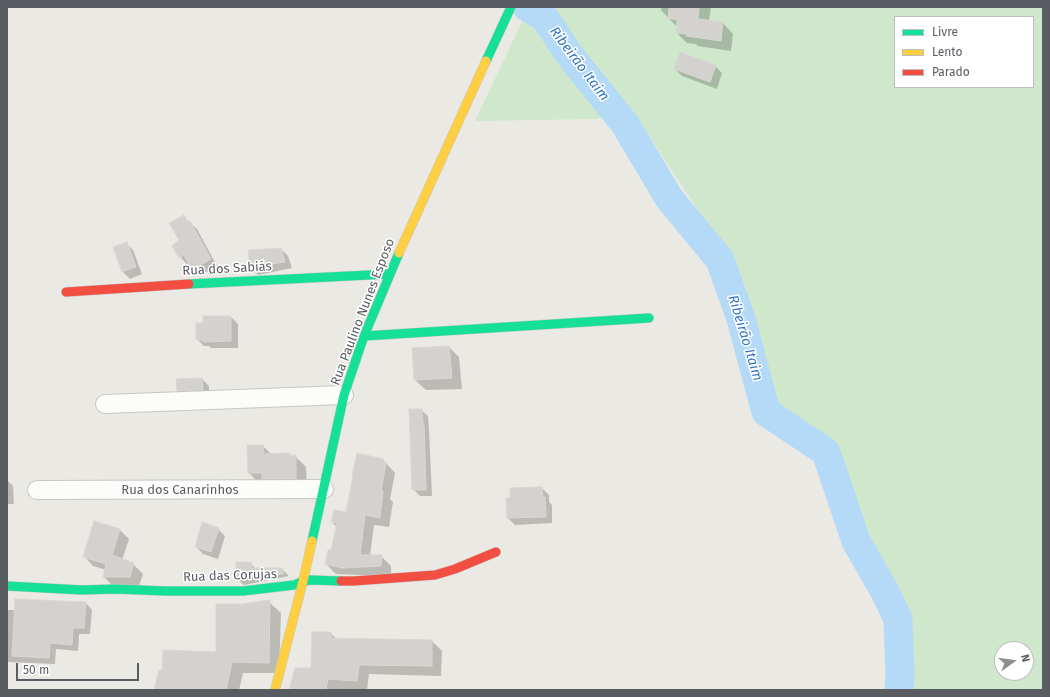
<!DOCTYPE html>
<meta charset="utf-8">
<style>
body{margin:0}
#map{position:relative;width:1050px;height:697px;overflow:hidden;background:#eae9e3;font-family:"Fira Sans",sans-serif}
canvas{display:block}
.frame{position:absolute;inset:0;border:8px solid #595d62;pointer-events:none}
.legend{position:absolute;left:894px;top:16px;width:140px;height:72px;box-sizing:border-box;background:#fff;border:1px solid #bdbec0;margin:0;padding:5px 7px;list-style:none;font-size:12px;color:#595d62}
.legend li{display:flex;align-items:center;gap:8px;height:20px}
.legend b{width:20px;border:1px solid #bdbec0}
.north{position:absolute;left:994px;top:641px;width:40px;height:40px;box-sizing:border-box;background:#fff;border:1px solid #bdbec0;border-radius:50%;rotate:76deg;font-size:11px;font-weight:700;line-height:16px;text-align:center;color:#595d62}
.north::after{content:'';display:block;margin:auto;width:14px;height:18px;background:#8c8e8f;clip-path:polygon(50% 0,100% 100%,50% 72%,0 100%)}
.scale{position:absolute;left:16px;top:663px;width:123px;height:18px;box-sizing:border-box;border:2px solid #595d62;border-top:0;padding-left:5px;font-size:12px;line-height:14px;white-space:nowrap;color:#595d62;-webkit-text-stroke:3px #fff;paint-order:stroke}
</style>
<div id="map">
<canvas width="1050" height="697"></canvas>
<div class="frame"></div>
<ul class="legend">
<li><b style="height:5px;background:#16e098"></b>Livre</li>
<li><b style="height:5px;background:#ffcf43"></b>Lento</li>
<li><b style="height:5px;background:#f24e42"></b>Parado</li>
</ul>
<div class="north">N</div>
<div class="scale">50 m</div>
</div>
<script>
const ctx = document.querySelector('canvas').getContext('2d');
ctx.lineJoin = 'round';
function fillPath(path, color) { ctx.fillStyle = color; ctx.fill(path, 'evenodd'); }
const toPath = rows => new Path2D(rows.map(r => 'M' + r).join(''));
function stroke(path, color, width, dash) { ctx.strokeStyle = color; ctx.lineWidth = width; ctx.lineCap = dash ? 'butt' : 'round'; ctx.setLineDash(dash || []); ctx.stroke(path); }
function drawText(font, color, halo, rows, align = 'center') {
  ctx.font = font + ' "Fira Sans",sans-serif'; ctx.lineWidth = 3; ctx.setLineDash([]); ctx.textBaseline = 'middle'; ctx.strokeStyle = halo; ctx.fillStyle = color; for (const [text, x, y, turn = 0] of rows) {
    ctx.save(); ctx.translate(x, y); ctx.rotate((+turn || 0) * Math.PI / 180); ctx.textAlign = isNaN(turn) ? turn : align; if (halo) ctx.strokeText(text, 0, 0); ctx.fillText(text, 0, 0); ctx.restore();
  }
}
const green = toPath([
 [529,7,1043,7,1043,690,907,690,907,614,869,540,839,446,777,406,728,255,629,106,597,119,475,121],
 [895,17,1033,17,1033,87,895,87],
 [1002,649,1026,649,1026,673,1002,673]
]);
const shadow = toPath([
 [662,7,711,7,709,21,723,23,733,34,731,51,698,46,696,44,687,43,677,33,677,27,661,10],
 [715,66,722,73,717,89,682,76,675,69],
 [184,217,197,229,217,266,200,276,193,269,190,263,187,264,180,257,174,246,181,240],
 [126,243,133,250,142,274,130,279,123,272,114,248],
 [281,249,288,256,292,268,258,275,251,268],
 [231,317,238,324,238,348,211,348,209,346,204,346,197,339,204,324],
 [449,347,459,357,462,389,426,390,415,380],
 [202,379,209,386,209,396,185,397,178,390],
 [421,410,428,416,429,431,432,496,420,496,413,489],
 [263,446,272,455,295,456,306,467,307,489,260,484,249,473],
 [383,460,395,473,390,499,393,502,389,527,374,525,370,556,381,556,391,566,391,576,336,574,326,564,332,552,337,527,332,522,347,513],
 [7,480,13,486,14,504,7,504],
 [542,488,549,495,549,502,552,505,552,523,515,525,508,518,511,498],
 [95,522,120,530,129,539,122,560,133,564,143,574,139,586,113,586,104,577,106,570,93,566,84,556],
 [218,529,225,536,218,559,203,554,196,547],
 [237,563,250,563,256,569,282,569,289,576,244,585,237,578],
 [269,602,281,613,279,673,243,673,239,690,155,690,217,653,243,604],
 [86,603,92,610,90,634,79,634,78,651,56,649,55,664,7,662,7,610,16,610],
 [330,633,337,639,432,641,442,651,441,676,369,674,367,690,290,690,312,670]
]);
const river = toPath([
 [527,7,544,17,571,57,625,124,669,198,720,260,741,319,766,412,826,452,856,541,885,592,898,619,900,674,899,690]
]);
const building = toPath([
 [669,7,699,7,698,19,723,22,721,41,686,36,686,34,676,33,677,20,668,18,669,7],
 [680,52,716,65,710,82,674,69,680,52],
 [184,215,188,222,190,221,211,259,192,269,184,255,179,258,172,246,179,240,169,223,184,215],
 [127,242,136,267,122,272,113,247,127,242],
 [281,248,285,262,272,264,273,267,250,268,248,250,281,248],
 [203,316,231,316,231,341,203,342,203,340,196,340,196,323,203,323,203,316],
 [449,346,452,378,414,380,412,348,449,346],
 [202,378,203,390,177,391,176,379,202,378],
 [409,409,422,409,423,424,424,424,426,490,412,490,409,409],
 [247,445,263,445,264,454,289,453,290,455,296,455,296,479,262,479,262,473,248,473,247,445],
 [357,453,383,459,383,462,386,463,381,491,383,491,380,518,365,515,360,555,382,555,381,566,343,568,325,564,328,550,331,550,337,523,331,522,334,510,346,512,353,476,352,476,357,453],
 [542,487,543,497,545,497,546,517,507,518,506,498,510,498,510,488,542,487],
 [94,521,120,529,112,555,134,563,130,577,103,577,106,564,83,557,94,521],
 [202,522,219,528,211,552,195,547,202,522],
 [236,562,251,562,251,568,283,568,283,574,236,578,236,562],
 [15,599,86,602,84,628,73,628,72,645,50,643,49,658,12,656,15,599],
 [270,600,269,663,232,662,226,690,154,690,159,670,162,670,163,650,216,652,216,604,243,604,270,600],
 [312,632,331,632,331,638,432,640,432,666,359,665,357,681,328,679,326,690,289,690,295,668,311,668,312,632]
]);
const street = toPath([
 [105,404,344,395],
 [37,490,324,489]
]);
const fast = toPath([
 [486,61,511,7],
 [189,284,389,274],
 [364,336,649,318],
 [312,541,344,395,364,336,399,253],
 [7,586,82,590,115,589,165,591,243,591,294,585,303,581,311,580,341,581]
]);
const slow = toPath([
 [399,253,486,61],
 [275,690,303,581,312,541]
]);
const jam = toPath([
 [66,292,189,284],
 [341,581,354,581,435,575,455,569,496,552]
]);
const streetNames = [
 ["Rua dos Sabiás",227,269,-3],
 ["Rua Paulino Nunes Esposo",363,312,-69],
 ["Rua dos Canarinhos",180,490],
 ["Rua das Corujas",230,576,-2]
];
const waterNames = [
 ["Ribeirão Itaim",579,64,53],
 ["Ribeirão Itaim",745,338,73]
];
fillPath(green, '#cfe8cc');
fillPath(shadow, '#0003');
stroke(river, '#b5daf7', 29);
fillPath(building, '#d3d2ce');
stroke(building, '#dad7d2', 1);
stroke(street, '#c6c7c5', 20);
stroke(fast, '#c7c8c7', 10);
stroke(slow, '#c7c8c7', 10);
stroke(jam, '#c7c8c7', 10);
stroke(street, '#fcfcfb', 18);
stroke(fast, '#16e098', 9);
stroke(slow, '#ffcf43', 9);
stroke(jam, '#f24e42', 9);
drawText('13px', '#595d62', '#fff', streetNames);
drawText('italic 14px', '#3577c2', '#fff', waterNames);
</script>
